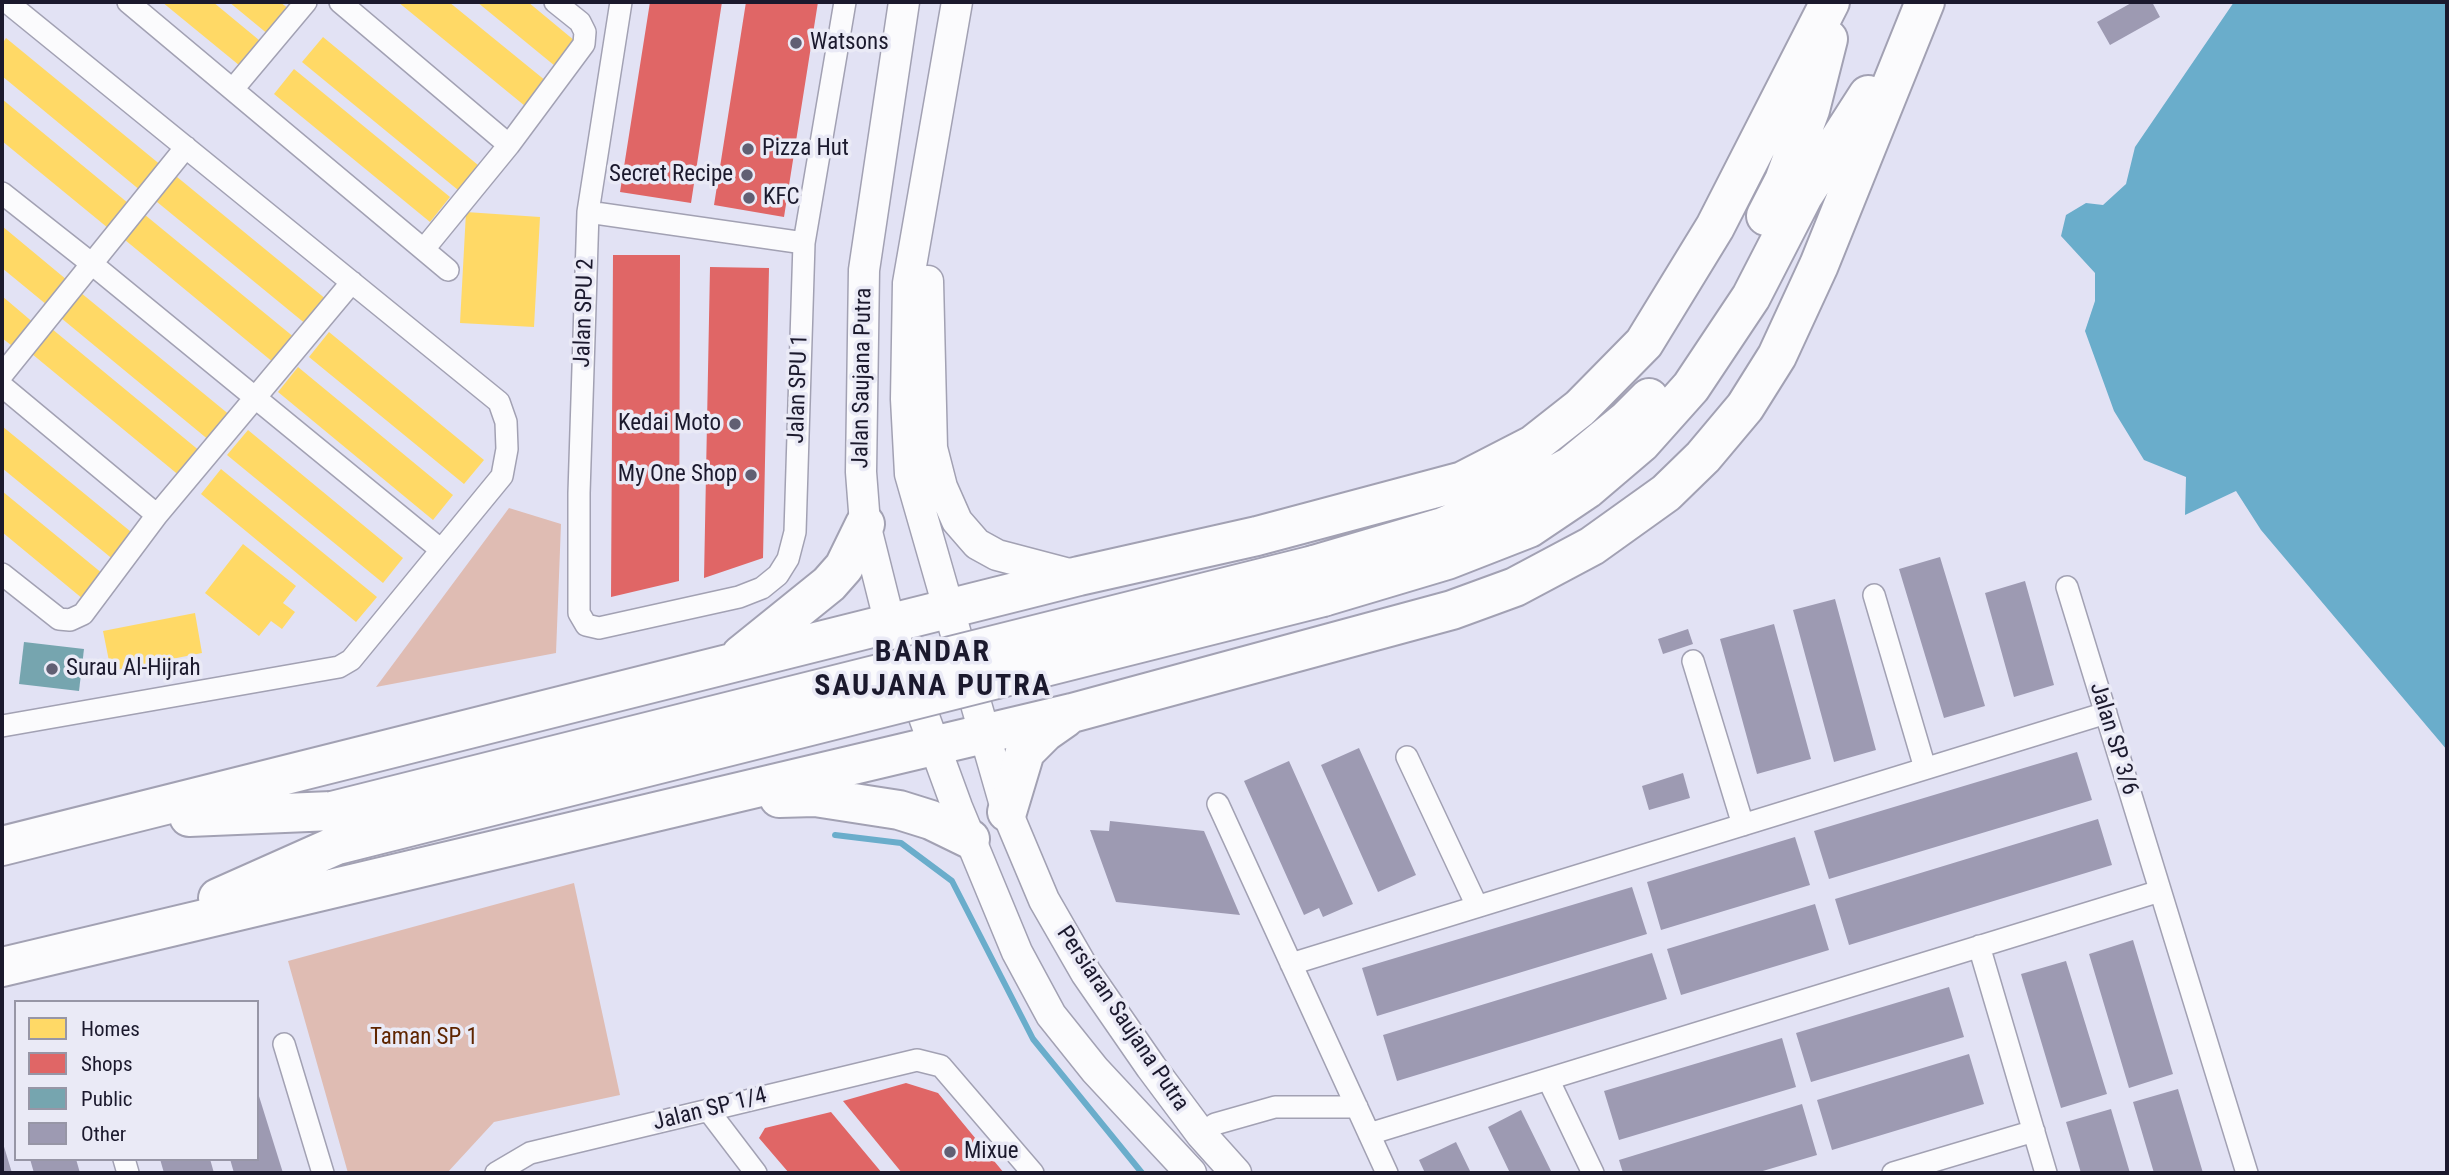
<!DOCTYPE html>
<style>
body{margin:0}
#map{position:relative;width:2449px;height:1175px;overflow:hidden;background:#e2e2f4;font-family:"Roboto Condensed",sans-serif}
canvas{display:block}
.frame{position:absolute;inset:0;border:4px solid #1b192d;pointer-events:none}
.legend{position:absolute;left:14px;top:1000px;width:245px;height:161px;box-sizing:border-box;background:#eaeaf6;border:2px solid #9796a6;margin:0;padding:9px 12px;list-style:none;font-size:21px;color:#1b192d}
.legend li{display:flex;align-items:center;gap:14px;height:35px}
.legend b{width:35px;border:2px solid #9796a6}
</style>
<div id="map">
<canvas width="2449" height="1175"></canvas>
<div class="frame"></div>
<ul class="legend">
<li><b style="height:19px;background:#ffd966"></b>Homes</li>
<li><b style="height:19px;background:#e06666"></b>Shops</li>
<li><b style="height:19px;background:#76a5af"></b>Public</li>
<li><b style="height:19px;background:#9d9ab2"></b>Other</li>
</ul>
</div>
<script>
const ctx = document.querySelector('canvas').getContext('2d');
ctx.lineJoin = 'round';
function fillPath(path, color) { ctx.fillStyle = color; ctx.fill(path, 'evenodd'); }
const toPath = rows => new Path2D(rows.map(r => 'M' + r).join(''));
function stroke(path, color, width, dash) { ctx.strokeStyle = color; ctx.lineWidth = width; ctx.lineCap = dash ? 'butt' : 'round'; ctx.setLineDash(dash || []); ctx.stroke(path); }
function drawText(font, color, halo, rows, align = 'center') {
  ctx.font = font + ' "Roboto Condensed",sans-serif'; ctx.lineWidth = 7; ctx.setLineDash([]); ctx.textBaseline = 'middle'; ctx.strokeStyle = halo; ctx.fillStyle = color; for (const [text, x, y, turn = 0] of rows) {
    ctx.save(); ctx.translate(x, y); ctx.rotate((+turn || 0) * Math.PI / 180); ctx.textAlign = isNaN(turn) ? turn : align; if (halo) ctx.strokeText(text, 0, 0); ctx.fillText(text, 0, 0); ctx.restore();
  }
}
const green = toPath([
 [509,508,561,524,556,653,376,687],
 [574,883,620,1095,494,1122,447,1173,348,1173,288,961]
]);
const water = toPath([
 [2234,2,2447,2,2447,750,2261,530,2236,491,2185,515,2186,477,2144,460,2114,411,2085,331,2095,301,2095,273,2061,236,2066,215,2086,203,2103,205,2126,184,2135,147]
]);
const homes = toPath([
 [162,2,213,2,265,45,245,70],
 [229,2,280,2,289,9,269,35],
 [398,2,449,2,546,81,525,106],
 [477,2,528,2,575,41,555,66],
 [323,37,478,165,458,190,302,62],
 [6,38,162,166,141,191,2,76,2,44],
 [294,69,450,197,430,222,274,94],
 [2,99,128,203,108,228,2,141],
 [171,172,327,300,307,325,151,197],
 [139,210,295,338,274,363,119,235],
 [466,212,540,217,534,327,460,323],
 [2,226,67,280,47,305,2,268],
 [75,288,231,416,210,441,55,313],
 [2,296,35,324,16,349,2,338],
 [46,324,201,452,181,477,26,349],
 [329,332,484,460,464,484,309,357],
 [298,367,453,495,433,520,278,392],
 [2,426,136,536,115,561,2,468],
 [248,430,403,558,383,583,227,455],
 [221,469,377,597,356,622,201,494],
 [2,491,103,574,83,599,2,532],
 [243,544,296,586,283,603,295,612,282,629,271,621,259,636,205,593],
 [195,613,202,653,111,671,103,631]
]);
const shops = toPath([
 [650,2,722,2,691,203,620,192],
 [746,2,818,2,784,217,714,205],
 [613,255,680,255,679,581,611,597],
 [710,267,769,268,763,558,704,578],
 [906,1083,938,1093,1004,1173,902,1173,843,1101],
 [831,1112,882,1173,789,1173,759,1138,765,1128]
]);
const public = toPath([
 [24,642,84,649,79,691,19,684]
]);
const stream = toPath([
 [835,835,901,843,952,881,1033,1039,1142,1173]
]);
const building = toPath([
 [2133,2,2152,2,2160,17,2110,45,2097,22],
 [1940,557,1985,706,1944,718,1899,569],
 [2025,581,2054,685,2014,697,1985,593],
 [1835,599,1876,750,1834,762,1793,610],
 [1774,624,1811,759,1757,774,1720,639],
 [1688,629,1693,644,1663,654,1658,639],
 [1359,748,1416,875,1378,892,1321,765],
 [2077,752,2092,800,1829,879,1814,831],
 [1289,761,1353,904,1323,917,1319,908,1304,915,1244,781],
 [1683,773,1690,798,1649,810,1642,786],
 [2098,819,2112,865,1849,945,1835,899],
 [1110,821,1204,831,1240,915,1116,902,1090,830,1109,831],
 [1795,837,1810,885,1661,930,1647,882],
 [1632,887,1647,934,1377,1016,1362,968],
 [1815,904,1829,950,1681,995,1667,949],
 [2133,940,2173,1074,2129,1088,2089,954],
 [1652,953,1667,999,1397,1081,1383,1035],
 [2066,961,2107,1094,2061,1108,2021,974],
 [1949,987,1964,1037,1811,1082,1796,1033],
 [1782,1038,1796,1087,1619,1140,1604,1091],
 [1969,1054,1984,1104,1832,1150,1817,1100],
 [2178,1089,2203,1173,2154,1173,2133,1102],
 [258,1093,283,1173,234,1173,230,1159,257,1159],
 [1802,1104,1817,1155,1756,1173,1623,1173,1619,1160],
 [2111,1109,2130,1173,2081,1173,2066,1122],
 [1521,1110,1552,1173,1510,1173,1488,1127],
 [2,1140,12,1173,2,1173],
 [1456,1142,1471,1173,1425,1173,1419,1160],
 [30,1159,76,1159,80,1173,34,1173],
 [160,1159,210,1159,214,1173,164,1173]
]);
const minor = toPath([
 [128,2,448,270],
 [340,2,509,145],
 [621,2,588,212,579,493,579,613,586,625,599,628,739,597,762,588,778,575,788,559,795,532,804,243,845,2],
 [233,89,306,2],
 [2,193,92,264,440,549],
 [588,212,804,243],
 [424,249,509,145,584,44,585,32,580,22,555,2],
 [2,375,186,147],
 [2,386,157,515],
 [2,574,59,619,70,620,83,614,157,515,352,282],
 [2067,587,2247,1173],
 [1874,595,1925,768],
 [1693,661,1743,825],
 [2,726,339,667,351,660,502,476,507,449,506,422,499,402,7,2],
 [1407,757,1477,906],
 [1218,804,1387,1173],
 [1979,946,2046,1173],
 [1291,964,2106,713],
 [284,1044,323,1173],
 [1548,1079,1593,1173],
 [708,1110,756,1173],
 [1201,1134,1215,1124,1275,1107,1357,1107],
 [1369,1134,2160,891],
 [124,1159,128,1173],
 [496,1173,530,1153,917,1060,941,1066,1033,1173],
 [1893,1173,2034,1131]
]);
const secondary = toPath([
 [904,2,864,270,861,472,865,524,890,624,957,807,1017,952,1051,1015,1095,1070,1191,1173],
 [957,2,908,283,906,399,910,474,1007,812,1044,900,1086,973,1151,1067,1201,1134,1236,1173],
 [928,281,932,448,942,487,957,521,977,544,997,555,1073,575]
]);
const motorway = toPath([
 [1766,216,1784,181,1810,110,1828,39],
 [1314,565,1443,527,1513,497,1571,466,1627,420,1649,398],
 [1323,597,1447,560,1529,528,1587,489,1641,443,1691,387,1751,297,1803,196,1868,95],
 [741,655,829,584,844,567,865,524],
 [779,798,815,797,899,810,931,820,970,839],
 [1007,812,1025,752,1045,732,1065,718],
 [189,817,332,811],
 [2,846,1079,576,1257,536,1463,481,1533,445,1580,408,1644,343,1715,227,1830,2],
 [218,898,337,845],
 [2,967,1072,713,1452,610,1515,587,1592,546,1666,493,1703,457,1745,407,1777,356,1819,265,1925,2]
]);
const motorwayBridge = toPath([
 [332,811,1314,565],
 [337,845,1323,597]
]);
const markers = [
 [796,43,7,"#615f73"],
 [748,149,7,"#615f73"],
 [747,175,7,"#615f73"],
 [749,198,7,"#615f73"],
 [735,424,7,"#615f73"],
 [751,475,7,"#615f73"],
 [52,669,7,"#615f73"],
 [950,1152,7,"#615f73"]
];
const poiNames = [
 ["Watsons",810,43],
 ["Pizza Hut",762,149],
 ["Secret Recipe",733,175,"right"],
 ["KFC",763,198],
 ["Kedai Moto",721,424,"right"],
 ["My One Shop",737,475,"right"],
 ["Surau Al-Hijrah",66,669],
 ["Mixue",964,1152]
];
const streetNames = [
 ["Jalan SPU 2",585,313,-88],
 ["Jalan Saujana Putra",863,378,-89],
 ["Jalan SPU 1",799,389,-88],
 ["Jalan SP 3/6",2113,739,73],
 ["Persiaran Saujana Putra",1122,1019,56],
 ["Jalan SP 1/4",710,1110,-14]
];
const parkNames = [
 ["Taman SP 1",424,1038]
];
const districtNames = [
 ["BANDAR",933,653],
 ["SAUJANA PUTRA",933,687]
];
fillPath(green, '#dfbcb3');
fillPath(water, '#6aadcb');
fillPath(homes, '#ffd966');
fillPath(shops, '#e06666');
fillPath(public, '#76a5af');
stroke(stream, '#6aadcb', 6);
fillPath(building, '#9d9ab2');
stroke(minor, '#a2a1b3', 24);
stroke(secondary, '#a2a1b3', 33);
stroke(motorway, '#a2a1b3', 42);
stroke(minor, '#fbfbfd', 21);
stroke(secondary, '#fbfbfd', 30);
stroke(motorway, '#fbfbfd', 38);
stroke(motorwayBridge, '#a2a1b3', 42, []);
stroke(motorwayBridge, '#fbfbfd', 38);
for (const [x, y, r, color] of markers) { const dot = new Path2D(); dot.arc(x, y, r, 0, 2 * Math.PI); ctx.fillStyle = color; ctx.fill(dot); stroke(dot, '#eaeaf6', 2.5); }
drawText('23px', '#1b192d', '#eaeaf6', poiNames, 'left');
drawText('23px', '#1b192d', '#eaeaf6', streetNames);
drawText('23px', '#5f2500', '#eaeaf6', parkNames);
ctx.letterSpacing = '2px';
drawText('bold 30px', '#1b192d', '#eaeaf6', districtNames);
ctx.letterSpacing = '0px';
</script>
